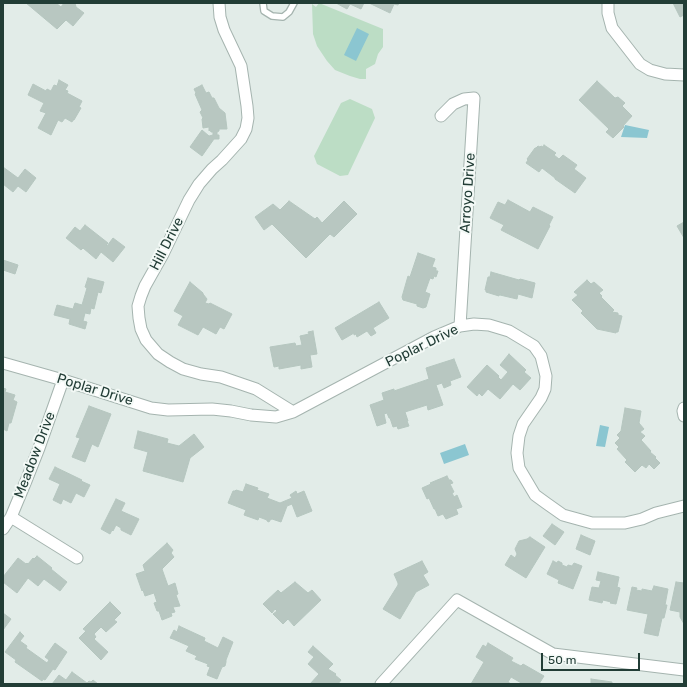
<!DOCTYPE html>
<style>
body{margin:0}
#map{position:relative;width:687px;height:687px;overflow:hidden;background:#e2ece8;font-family:Rubik,sans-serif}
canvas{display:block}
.frame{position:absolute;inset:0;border:4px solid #223d36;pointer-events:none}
.scale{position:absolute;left:541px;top:653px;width:99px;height:18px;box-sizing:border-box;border:2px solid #223d36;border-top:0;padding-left:5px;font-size:12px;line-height:14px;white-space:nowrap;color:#223d36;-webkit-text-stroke:3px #f3f9f6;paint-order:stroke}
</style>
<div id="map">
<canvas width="687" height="687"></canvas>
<div class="frame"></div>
<div class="scale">50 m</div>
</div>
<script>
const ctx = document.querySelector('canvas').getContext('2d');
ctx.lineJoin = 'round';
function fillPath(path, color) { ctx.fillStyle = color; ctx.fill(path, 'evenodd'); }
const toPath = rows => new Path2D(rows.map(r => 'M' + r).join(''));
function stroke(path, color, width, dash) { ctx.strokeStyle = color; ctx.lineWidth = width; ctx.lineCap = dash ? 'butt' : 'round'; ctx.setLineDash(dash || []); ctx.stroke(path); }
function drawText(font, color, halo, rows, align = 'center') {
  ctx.font = font + ' Rubik,sans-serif'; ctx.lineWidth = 4; ctx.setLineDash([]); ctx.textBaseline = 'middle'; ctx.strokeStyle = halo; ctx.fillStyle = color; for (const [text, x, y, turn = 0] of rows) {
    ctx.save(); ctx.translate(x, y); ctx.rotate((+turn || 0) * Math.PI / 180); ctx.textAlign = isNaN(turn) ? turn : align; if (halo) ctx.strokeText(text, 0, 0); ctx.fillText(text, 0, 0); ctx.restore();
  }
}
const green = toPath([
 [319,3,383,29,383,47,378,54,375,64,366,69,366,79,360,79,350,76,335,70,327,61,317,46,313,34,312,4,316,7],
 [350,99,372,109,375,118,348,175,340,176,317,164,314,156,341,103]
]);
const water = toPath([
 [357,28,369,34,356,61,344,55],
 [625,125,649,130,647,138,621,137],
 [600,425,609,427,605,447,596,446],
 [465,444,469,455,444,464,440,453]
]);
const building = toPath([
 [26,3,49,3,51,4,52,3,56,3,61,7,64,3,75,3,76,7,84,13,73,26,66,20,57,29,26,3],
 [336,3,364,3,361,9,350,4,347,9,336,3],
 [369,3,399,3,398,5,394,4,390,13,369,3],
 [673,3,684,3,684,15,680,17,673,3],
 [59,80,68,85,65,90,68,91,67,93,82,101,79,107,81,108,74,120,73,120,72,122,65,118,62,122,58,120,51,135,38,128,46,113,40,111,44,103,28,95,33,84,46,91,47,89,51,91,54,85,57,86,59,80],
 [597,81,615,98,618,97,625,103,622,106,632,116,623,126,624,127,613,138,606,132,609,129,579,100,597,81],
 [202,85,206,93,209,92,212,98,214,98,219,108,225,113,227,129,219,129,219,131,217,132,217,135,219,135,219,139,214,139,202,156,190,147,202,130,209,136,213,135,213,132,211,132,210,130,209,131,209,127,203,128,202,119,203,118,200,112,202,110,195,94,196,93,194,89,202,85],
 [544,145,556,153,554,155,559,159,563,155,577,165,574,169,586,178,575,193,555,179,555,178,542,168,539,172,526,163,528,160,527,159,535,148,536,148,538,146,540,147,541,146,543,147,544,145],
 [3,167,18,178,25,169,36,178,26,192,18,186,13,192,3,184,3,167],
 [508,200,530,212,533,207,553,217,549,225,550,226,538,249,501,230,504,225,490,218,498,202,505,205,508,200],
 [289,201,315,219,317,217,322,223,344,201,357,214,334,237,330,234,306,258,272,224,264,230,255,217,273,204,280,210,289,201],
 [684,222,684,238,677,226,684,222],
 [85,225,108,243,106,245,107,246,113,238,125,247,113,262,101,252,96,259,83,248,81,250,66,238,75,227,80,231,85,225],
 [418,253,435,259,432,267,436,268,436,271,438,271,436,277,434,276,433,279,430,278,425,292,430,294,426,307,423,308,417,306,417,304,403,300,402,297,408,276,410,277,418,253],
 [3,260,18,265,15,274,3,270,3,260],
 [491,272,519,280,520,279,535,283,532,298,518,294,517,299,500,295,501,293,500,293,499,296,486,292,486,290,485,290,488,277,490,277,491,272],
 [88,278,104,282,101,293,98,292,94,309,91,308,90,314,85,313,83,321,87,322,85,329,69,324,70,319,54,315,57,305,73,309,75,303,82,305,87,288,85,287,88,278],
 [587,280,591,284,594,282,603,290,599,293,602,296,601,297,614,310,612,312,618,313,618,315,622,316,618,332,616,332,616,333,597,329,581,313,583,311,572,300,578,295,574,292,587,280],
 [190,282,203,293,203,294,207,299,205,303,209,304,210,303,232,314,224,329,220,327,216,334,203,327,198,335,178,325,183,316,174,311,190,282],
 [379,302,389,318,373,328,376,333,371,336,367,331,357,337,356,334,354,335,354,333,342,340,335,328,379,302],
 [313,331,317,354,310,355,312,367,301,369,301,365,279,369,279,366,274,367,270,347,295,343,296,346,302,345,300,336,309,334,308,332,313,331],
 [509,354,526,370,524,372,531,378,520,390,513,384,500,399,488,389,482,396,479,393,477,396,467,387,487,365,499,376,498,377,501,380,508,372,500,365,509,354],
 [454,359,461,377,450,381,451,385,444,388,442,383,436,385,443,405,428,410,427,405,405,412,408,421,407,421,409,426,398,429,397,426,393,427,390,418,389,418,387,413,384,414,386,423,377,426,370,405,384,400,382,393,394,389,394,391,429,379,426,368,454,359],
 [3,388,6,389,5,392,15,395,13,400,17,402,11,423,9,423,7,431,3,429,3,388],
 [89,406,111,414,98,447,92,444,85,462,72,457,80,438,76,437,89,406],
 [625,408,641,411,639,423,644,429,640,432,645,436,641,440,651,451,650,452,656,457,655,458,660,463,654,469,649,464,646,468,642,465,635,472,625,462,627,460,617,449,619,447,615,443,620,438,617,435,621,431,625,408],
 [138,431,168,439,167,443,179,446,194,434,204,447,190,458,183,482,143,471,148,452,134,448,138,431],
 [55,467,82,480,81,481,90,485,84,497,76,493,71,503,63,499,61,504,53,500,60,484,49,479,55,467],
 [447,476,449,480,451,480,453,483,450,484,454,492,452,493,454,497,457,495,462,507,456,509,458,514,446,519,443,514,438,516,435,509,434,509,429,498,427,499,422,488,431,484,430,483,447,476],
 [246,484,258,488,257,490,269,494,267,498,280,503,292,498,290,495,296,491,297,494,304,491,312,511,297,517,292,504,287,506,281,522,272,519,270,520,269,522,267,521,267,520,259,517,258,520,244,515,246,510,228,503,233,491,235,491,236,490,243,492,246,484],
 [116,499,125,503,121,511,139,519,131,535,121,530,121,528,116,525,113,531,112,530,110,534,101,529,116,499],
 [552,524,564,532,555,545,543,536,552,524],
 [581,535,595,541,590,555,576,549,581,535],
 [530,537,545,547,526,578,505,565,511,555,515,558,517,554,515,549,519,541,527,539,530,537],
 [167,543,173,550,171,553,174,557,162,569,168,586,175,583,178,594,176,595,180,606,173,607,175,612,171,613,172,616,162,620,159,611,157,611,154,603,157,602,154,593,145,596,143,590,142,591,136,574,145,571,143,565,167,543],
 [37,556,52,568,51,569,67,582,60,591,44,579,38,586,28,578,17,593,3,582,3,577,18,558,26,564,27,563,28,564,33,558,34,559,37,556],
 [422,561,428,572,423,575,429,585,416,592,400,619,383,609,398,585,398,583,394,574,422,561],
 [553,561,557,563,558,561,562,563,562,565,567,567,568,565,572,566,574,563,582,566,573,589,558,583,559,580,547,574,553,561],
 [598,572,619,577,617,587,620,588,616,604,610,603,611,602,603,600,602,603,589,600,592,587,599,588,601,581,596,580,598,572],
 [295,582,308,593,312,590,321,600,294,626,288,619,283,624,273,614,277,611,275,609,272,613,263,604,278,590,281,593,295,582],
 [676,582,684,583,684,624,680,617,680,612,670,610,676,582],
 [654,586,668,589,665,605,667,605,664,618,662,618,658,636,644,633,648,614,627,610,632,587,637,588,636,590,642,591,642,589,652,591,654,586],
 [110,602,121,613,114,620,117,622,106,632,101,627,94,634,96,637,94,639,108,652,101,660,79,638,86,631,83,629,110,602],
 [3,613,11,619,3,630,3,613],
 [179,626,205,638,204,641,218,648,223,637,233,642,226,660,226,662,225,666,222,667,217,679,207,675,210,667,207,666,208,664,195,659,197,656,186,651,189,646,173,639,170,638,174,630,177,632,179,626],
 [20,632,24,636,20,641,27,646,26,648,47,663,49,660,45,657,55,643,67,652,55,670,53,669,45,680,43,679,42,681,15,662,16,660,5,652,20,632],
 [488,643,513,658,511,661,521,666,523,664,544,676,539,684,523,684,511,677,508,682,511,684,471,684,484,662,476,657,483,645,486,647,488,643],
 [313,646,333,664,328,669,336,674,335,675,341,680,338,684,310,684,319,674,308,664,314,657,308,652,313,646],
 [72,672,87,683,89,681,91,682,93,680,98,684,52,684,59,675,66,680,72,672],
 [591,679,612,682,612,684,591,684,591,679]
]);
const service = toPath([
 [263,3,264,11,272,16,283,17,289,12,294,3]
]);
const minor = toPath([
 [219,3,220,17,224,30,241,66,247,106,248,118,246,129,241,139,222,160,212,169,199,184,189,200,163,254,145,286,141,296,138,306,139,318,141,329,146,340,158,354,170,362,183,369,201,374,221,377,256,389,293,412],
 [608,3,608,13,612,28,640,64,650,70,665,74,684,75],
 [441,116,453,104,464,99,474,98,460,326],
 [3,363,63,380,151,408,168,410,212,409,231,411,251,415,276,417,293,412,434,337,460,326,474,324,489,325,509,331,534,346,541,356,546,376,545,389,541,398,523,424,519,436,517,453,519,468,535,495,546,503,563,515,592,523,625,523,642,519,656,513,684,506],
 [684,408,683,411,684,416],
 [11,517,77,558],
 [3,529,11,517,26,481,39,448,63,380],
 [381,684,457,600,553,654,684,670]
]);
const streetNames = [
 ["Arroyo Drive",468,193,-86],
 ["Hill Drive",167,244,-63],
 ["Poplar Drive",422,346,-26],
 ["Poplar Drive",95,390,17],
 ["Meadow Drive",35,455,-69]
];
fillPath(green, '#bcddc5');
fillPath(water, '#8bc6d1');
fillPath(building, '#b8c7c1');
stroke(building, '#b5c6bf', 1);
stroke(service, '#a5b4af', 8);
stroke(minor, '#a5b4af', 13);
stroke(service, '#fff', 5.5);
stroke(minor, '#fff', 11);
drawText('14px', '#223d36', '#f3f9f6', streetNames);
</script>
